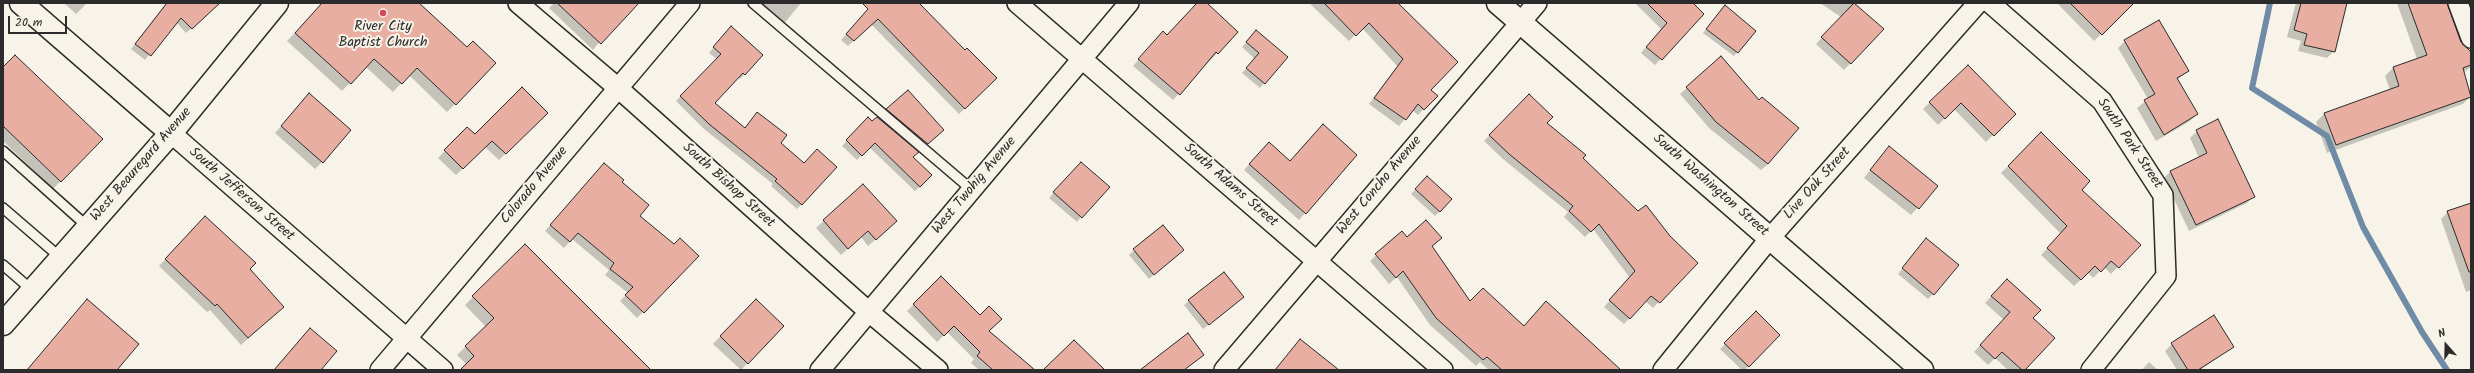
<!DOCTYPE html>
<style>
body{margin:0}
#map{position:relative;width:2474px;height:373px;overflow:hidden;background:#f7f3e8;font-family:Kalam,sans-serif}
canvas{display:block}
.frame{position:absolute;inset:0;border:4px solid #2b2b2b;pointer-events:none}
.north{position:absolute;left:2426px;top:325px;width:40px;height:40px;-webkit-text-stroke:3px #f7f3e8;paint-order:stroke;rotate:340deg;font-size:11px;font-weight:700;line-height:16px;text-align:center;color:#2b2b2b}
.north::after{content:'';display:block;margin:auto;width:14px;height:18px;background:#2b2b2b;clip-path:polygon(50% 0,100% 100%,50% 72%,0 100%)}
.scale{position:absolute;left:8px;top:16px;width:59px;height:18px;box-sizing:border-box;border:2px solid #2b2b2b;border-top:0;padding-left:5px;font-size:12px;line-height:14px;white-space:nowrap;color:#2b2b2b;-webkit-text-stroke:3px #f7f3e8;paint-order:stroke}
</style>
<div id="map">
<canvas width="2474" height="373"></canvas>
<div class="frame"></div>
<div class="north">N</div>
<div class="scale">20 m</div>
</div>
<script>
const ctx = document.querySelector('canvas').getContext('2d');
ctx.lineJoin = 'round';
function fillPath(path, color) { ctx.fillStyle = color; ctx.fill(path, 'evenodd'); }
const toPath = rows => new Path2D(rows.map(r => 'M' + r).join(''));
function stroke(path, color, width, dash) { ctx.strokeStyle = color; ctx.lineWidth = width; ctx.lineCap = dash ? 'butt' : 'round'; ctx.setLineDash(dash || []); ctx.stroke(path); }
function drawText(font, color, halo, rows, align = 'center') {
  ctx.font = font + ' Kalam,sans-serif'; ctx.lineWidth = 4; ctx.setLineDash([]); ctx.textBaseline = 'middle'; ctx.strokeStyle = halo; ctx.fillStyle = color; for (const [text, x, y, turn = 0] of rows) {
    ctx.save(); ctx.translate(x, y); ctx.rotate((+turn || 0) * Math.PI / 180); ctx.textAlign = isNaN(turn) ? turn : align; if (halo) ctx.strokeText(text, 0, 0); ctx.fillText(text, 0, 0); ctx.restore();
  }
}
const shadow = toPath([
 [64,3,87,3,76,14],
 [166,3,199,3,203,18,186,33,176,22,145,60,131,49],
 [323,3,417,3,455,104,447,112,409,75,393,92,366,67,342,91,287,41],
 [554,3,630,3,593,50,549,8],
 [757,3,801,3,782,26],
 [873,3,904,3,996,78,959,114,871,24,848,46,841,40],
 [1198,3,1206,3,1237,32,1173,100,1133,66,1157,39,1167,36],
 [1309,3,1396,3,1429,90,1436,96,1418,115,1412,110,1399,126,1369,104,1397,66,1362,28,1349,41],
 [1635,3,1692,3,1703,14,1655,65,1641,53,1661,29],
 [1820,3,1854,3,1882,30,1844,70,1816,44,1841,17],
 [2057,3,2133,3,2094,41],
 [2296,3,2346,3,2334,51,2327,58,2298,51,2301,41,2287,37],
 [2397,3,2446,3,2460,42,2469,49,2471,55,2471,67,2463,73,2471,96,2463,104,2327,153,2316,122,2324,114,2390,90,2385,76,2393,68,2417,59],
 [1721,10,1737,52,1734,56,1703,33],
 [727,32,762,55,740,79,737,77,713,103,744,129,752,119,780,143,802,204,797,209,771,186,773,184,704,129,676,101,717,59,709,53],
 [1252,36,1287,57,1260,88,1242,73,1255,59,1242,47],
 [2125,41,2188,71,2177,80,2197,114,2190,121,2156,141,2137,108,2148,99,2118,48],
 [1721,58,1768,164,1761,170,1709,128,1680,94],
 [1968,66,2014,114,1986,142,1954,109,1938,125,1923,109],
 [3,68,101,139,53,189,3,141],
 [1529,95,1545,123,1638,212,1697,263,1653,308,1645,301,1624,324,1604,307,1630,278,1593,229,1585,237,1564,217,1568,212,1503,159,1484,141],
 [303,102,322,162,315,169,275,133],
 [887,110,938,135,922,148,882,114],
 [546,113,499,160,485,147,456,175,438,158,467,128,475,136],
 [868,119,931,175,915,191,869,147,857,160,842,146],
 [2197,131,2254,196,2247,203,2189,231,2164,178,2170,172,2199,158,2190,138],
 [2041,134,2080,190,2139,245,2111,274,2104,267,2093,278,2088,273,2074,286,2041,255,2061,234,2001,173],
 [1263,149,1289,162,1356,155,1299,220,1244,170],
 [1883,154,1937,186,1911,215,1864,178],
 [604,164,620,183,639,216,674,246,698,256,637,318,620,301,628,293,605,275,609,270,572,239,564,248,545,231],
 [1077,168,1081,217,1077,222,1049,198],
 [1427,177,1451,199,1435,216,1411,194],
 [863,185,889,228,868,246,861,237,841,255,816,228],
 [2471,204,2471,290,2466,292,2441,219,2448,212],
 [199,224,249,269,276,313,241,345,210,310,207,312,159,266],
 [1163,226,1183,250,1149,279,1129,255],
 [1402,232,1407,238,1431,247,1470,303,1523,327,1604,370,1489,370,1480,362,1476,366,1430,325,1397,277,1389,284,1370,261],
 [525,245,650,370,462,370,467,365,457,355,486,327,465,305],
 [1922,245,1933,294,1928,299,1898,274],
 [941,278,980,316,988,331,1033,370,979,370,971,363,974,359,947,332,937,342,907,311],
 [2000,287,2032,318,2024,370,2008,370,1995,358,1988,365,1974,352,2004,320,1985,303],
 [756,300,783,326,741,370,713,344],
 [1189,301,1238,302,1203,329,1184,305],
 [1756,313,1779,335,1745,370,1742,370,1720,349],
 [2172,344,2233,347,2200,370,2177,370,2165,351],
 [2149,362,2158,370,2142,370]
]);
const stream = toPath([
 [2270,3,2252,88,2327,136,2363,227,2422,332,2447,370]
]);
const building = toPath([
 [167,3,220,3,192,29,181,18,151,56,135,44,167,3],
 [322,3,419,3,467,47,473,41,496,63,456,105,417,68,402,84,374,59,351,84,295,33,322,3],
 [557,3,639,3,601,44,557,3],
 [862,3,919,3,965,50,967,48,997,78,965,109,878,19,854,41,846,34,868,9,862,3],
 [1197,3,1207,3,1238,32,1218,54,1216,52,1180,95,1138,59,1163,31,1167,35,1197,3],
 [1324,3,1398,3,1458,62,1431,90,1438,96,1424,110,1418,104,1406,120,1374,98,1403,59,1369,23,1356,36,1324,3],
 [1647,3,1693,3,1704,14,1662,60,1646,47,1667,23,1647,3],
 [1854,3,1884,29,1851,64,1821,37,1854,3],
 [2070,3,2134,3,2102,35,2070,3],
 [2301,3,2347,3,2335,52,2304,45,2307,34,2294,30,2301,3],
 [2408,3,2447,3,2461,42,2471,52,2471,65,2463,68,2471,97,2336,145,2324,113,2399,86,2393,67,2427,55,2408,3],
 [1725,5,1756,31,1738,53,1706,29,1725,5],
 [2159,20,2189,71,2177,78,2198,114,2164,135,2144,100,2155,94,2124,40,2159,20],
 [731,26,763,55,745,75,743,73,715,103,745,128,757,112,787,135,781,143,804,163,817,149,837,167,802,205,775,181,777,179,709,124,680,96,721,54,713,47,731,26],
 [1256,30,1288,57,1265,84,1246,68,1259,53,1246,42,1256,30],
 [15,55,103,139,61,182,3,126,3,67,15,55],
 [1721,56,1759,100,1762,97,1799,128,1768,164,1716,122,1686,87,1721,56],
 [1968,65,2016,114,1994,136,1961,103,1945,119,1929,102,1968,65],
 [522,87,548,113,506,154,492,141,463,169,444,150,467,127,475,134,522,87],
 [908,90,944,130,928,144,886,109,908,90],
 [309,93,351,130,323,163,281,126,309,93],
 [1529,94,1553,117,1547,123,1586,155,1583,158,1638,211,1646,205,1670,236,1698,263,1660,303,1651,296,1630,319,1609,300,1635,271,1599,224,1591,232,1569,211,1573,206,1509,154,1489,135,1529,94],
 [868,117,872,121,877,117,919,152,913,157,932,175,920,187,875,143,862,156,846,140,868,117],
 [2218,119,2255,197,2196,225,2170,171,2207,153,2196,130,2218,119],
 [1323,124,1357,155,1306,214,1249,164,1269,142,1290,161,1323,124],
 [2041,132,2090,181,2082,190,2141,245,2119,268,2111,261,2101,272,2095,266,2081,280,2047,248,2067,226,2008,166,2041,132],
 [1889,146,1938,186,1919,209,1870,170,1889,146],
 [1081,162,1110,187,1082,218,1053,192,1081,162],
 [604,163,624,180,622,182,649,205,640,216,674,244,680,238,699,256,644,313,625,295,633,287,610,269,614,263,578,233,570,242,550,225,604,163],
 [1427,176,1452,199,1440,212,1415,189,1427,176],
 [863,184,897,221,876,240,868,231,848,249,823,220,863,184],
 [2471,203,2471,272,2469,272,2447,211,2471,203],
 [205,216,256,263,250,269,284,307,248,338,217,304,215,306,165,259,205,216],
 [1426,220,1442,238,1432,246,1470,301,1483,288,1524,326,1546,301,1621,370,1502,370,1487,357,1483,360,1436,318,1403,271,1396,278,1375,254,1402,231,1407,237,1426,220],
 [1163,225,1184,250,1154,275,1133,249,1163,225],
 [1926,238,1959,265,1934,295,1902,268,1926,238],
 [525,244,651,370,460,370,474,356,465,346,494,318,472,296,525,244],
 [1224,272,1244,297,1209,325,1188,300,1224,272],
 [941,276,980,315,989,306,1002,319,989,331,1035,370,993,370,977,356,980,352,954,326,944,336,913,304,941,276],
 [2007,279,2041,310,2033,318,2055,338,2025,370,2022,370,2002,352,1995,359,1980,345,2010,312,1991,296,2007,279],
 [87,299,139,344,117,370,27,370,87,299],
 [756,299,784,326,748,364,720,336,756,299],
 [1756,311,1780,335,1749,367,1724,343,1756,311],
 [2214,315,2234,347,2198,370,2188,370,2171,343,2214,315],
 [310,328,337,351,321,370,274,370,310,328],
 [1188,333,1204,355,1184,370,1140,370,1188,333],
 [1300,339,1339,370,1275,370,1300,339],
 [1074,340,1105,370,1043,370,1074,340]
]);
const lane = toPath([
 [753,3,972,190],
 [3,151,88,227],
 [3,208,61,258],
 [3,265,33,291]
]);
const street = toPath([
 [518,3,618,88,869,312,938,370],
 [1017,3,1443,370],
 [1990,3,2102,101,2163,195,2166,276,2091,370],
 [2458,3,2471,38],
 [171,133,443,370],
 [380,370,690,3],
 [820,370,1129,3],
 [1224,370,1537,3],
 [1663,370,1770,238,1978,3]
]);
const secondary = toPath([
 [21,3,171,133],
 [1498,3,1922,370]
]);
const primary = toPath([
 [3,324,171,133,277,3]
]);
const markers = [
 [383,13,4,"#d1495b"]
];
const poiNames = [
 ["River City",383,28],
 ["Baptist Church",383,44]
];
const streetNames = [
 ["South Park Street",2129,144,56],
 ["West Beauregard Avenue",142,165,-49],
 ["Live Oak Street",1818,184,-48],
 ["Colorado Avenue",535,186,-50],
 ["South Bishop Street",728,186,42],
 ["West Twohig Avenue",975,186,-50],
 ["South Adams Street",1230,186,41],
 ["West Concho Avenue",1380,186,-50],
 ["South Washington Street",1710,186,41],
 ["South Jefferson Street",241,195,41]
];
fillPath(shadow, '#0003');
stroke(stream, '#6f8ba6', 6);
fillPath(building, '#e7aea1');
stroke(building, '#2b2b2b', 1);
stroke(lane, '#2b2b2b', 12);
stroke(street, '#2b2b2b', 22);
stroke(secondary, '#2b2b2b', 25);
stroke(primary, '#2b2b2b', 25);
stroke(lane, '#f7f3e8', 9);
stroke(street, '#f7f3e8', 19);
stroke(secondary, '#f7f3e8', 22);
stroke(primary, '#f7f3e8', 22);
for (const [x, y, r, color] of markers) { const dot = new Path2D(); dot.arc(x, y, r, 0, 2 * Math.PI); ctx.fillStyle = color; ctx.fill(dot); stroke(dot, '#f7f3e8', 1.5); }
drawText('14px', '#2b2b2b', '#f7f3e8', poiNames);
drawText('14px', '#2b2b2b', '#f7f3e8', streetNames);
</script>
